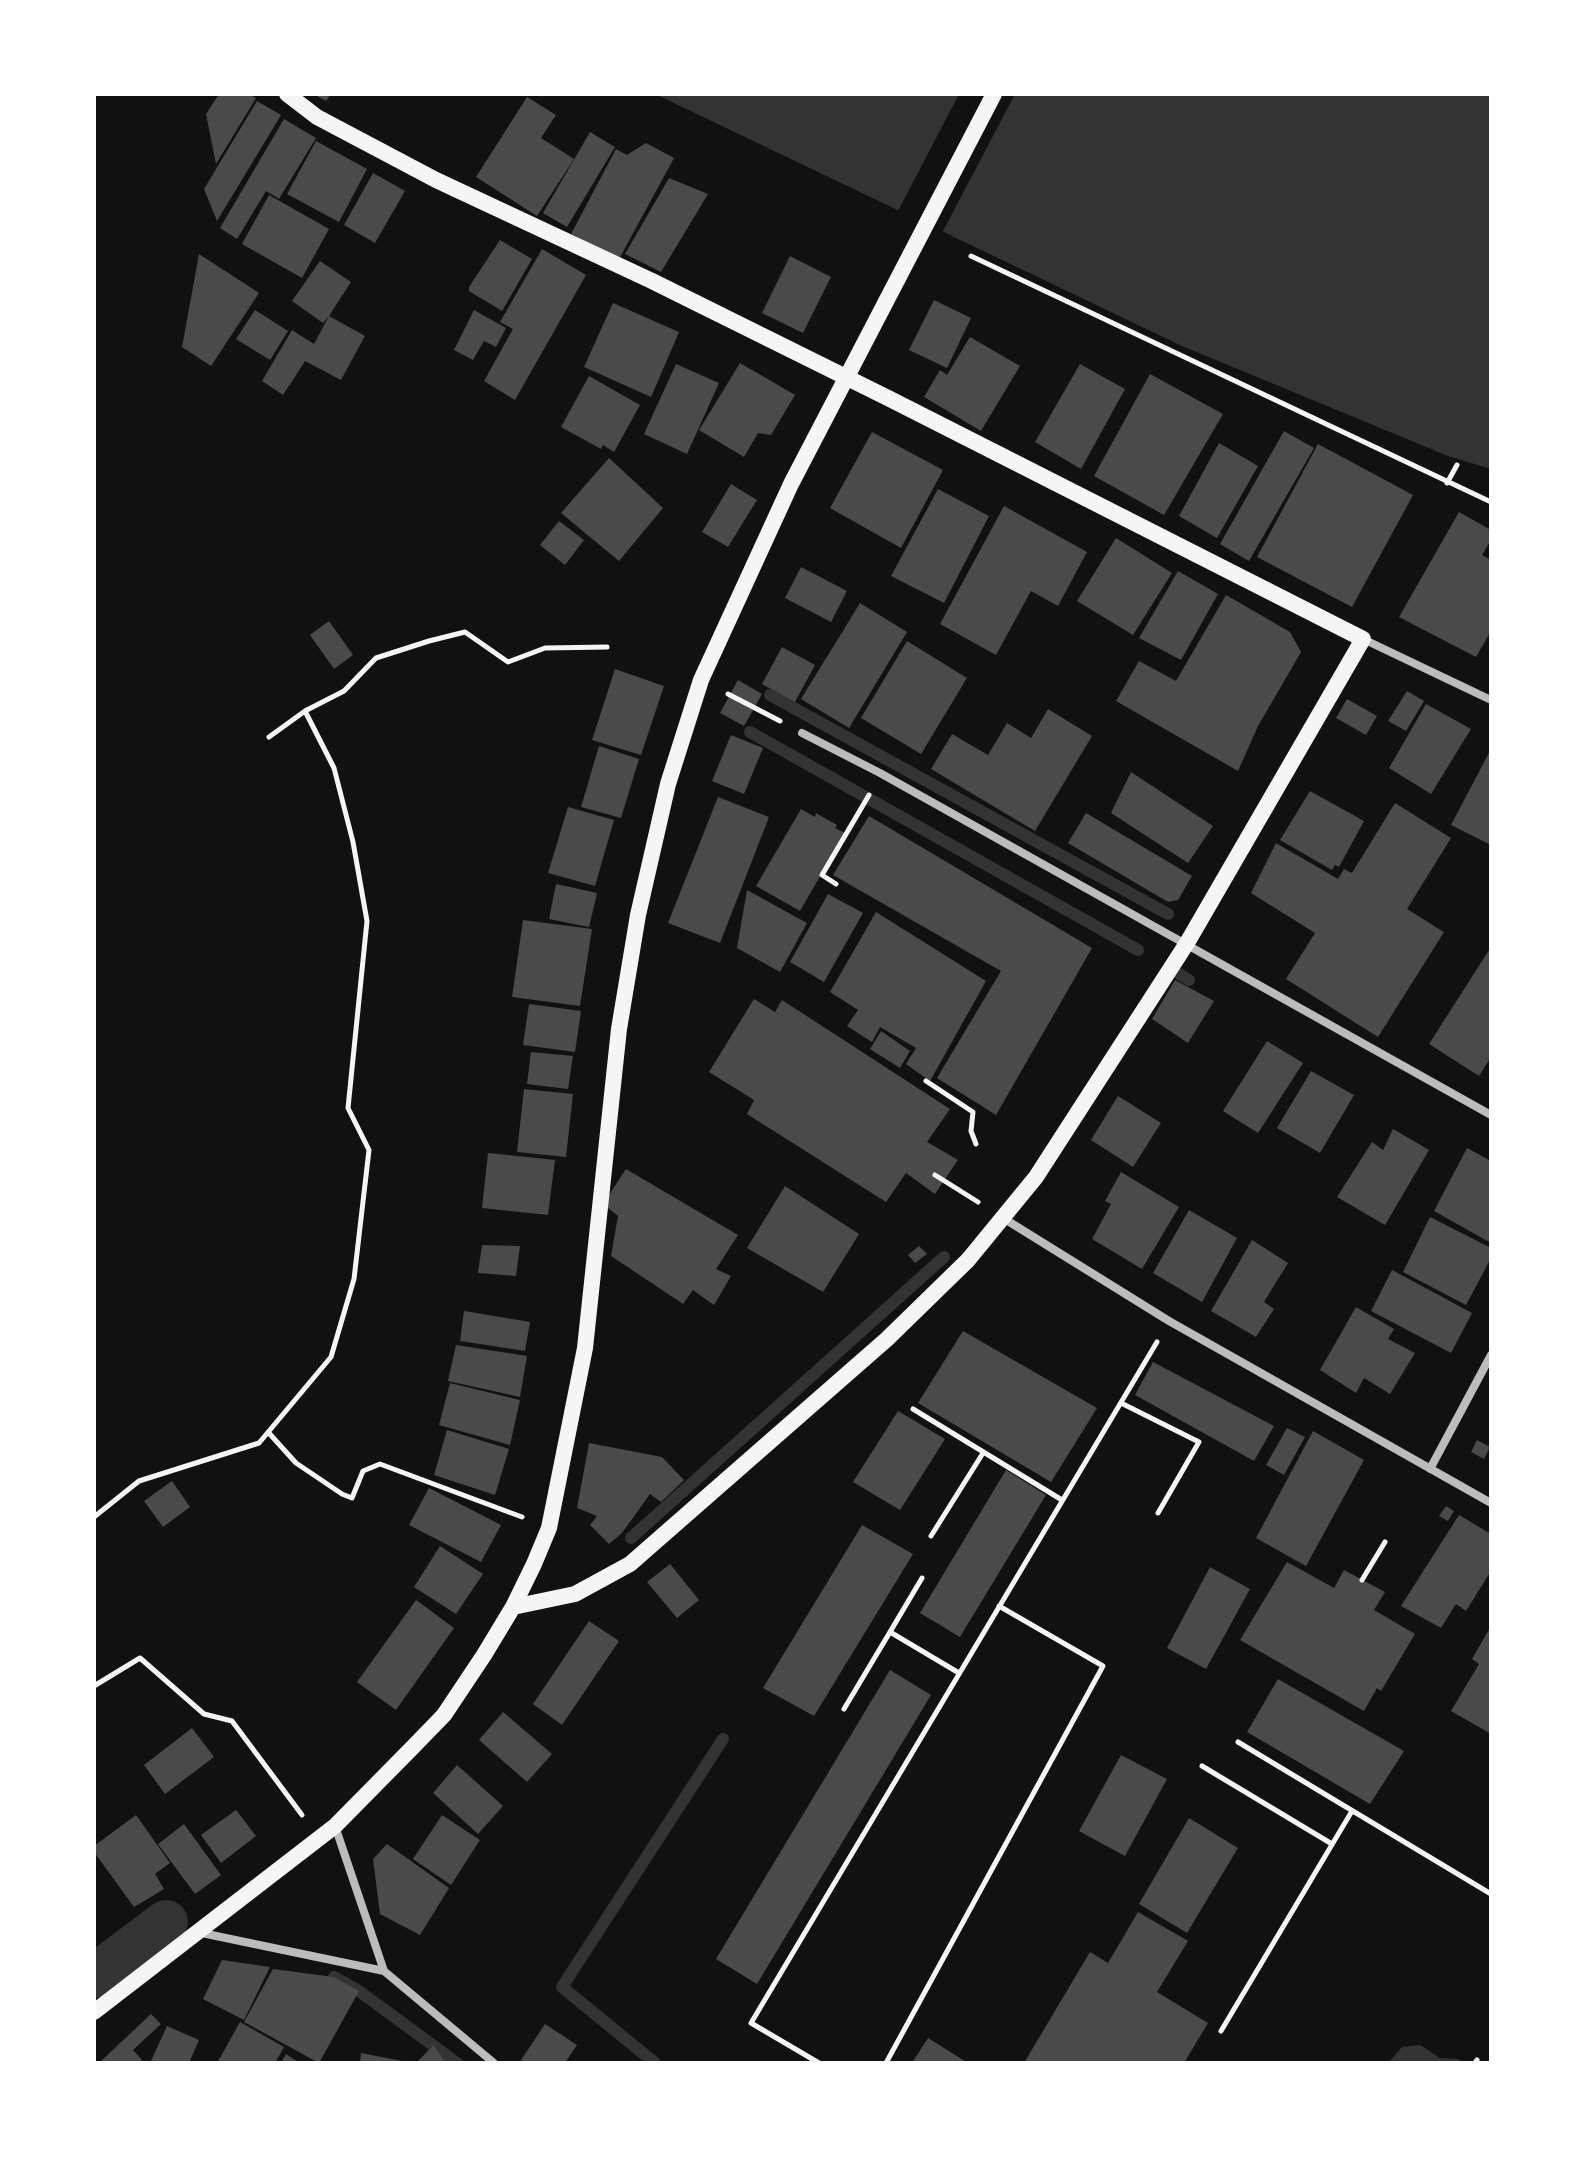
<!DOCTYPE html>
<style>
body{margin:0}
#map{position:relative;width:1585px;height:2157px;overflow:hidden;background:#111;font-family:"Fira Sans Condensed",sans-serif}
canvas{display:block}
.frame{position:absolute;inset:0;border:96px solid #fff;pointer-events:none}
</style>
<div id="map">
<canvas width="1585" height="2157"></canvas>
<div class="frame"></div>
</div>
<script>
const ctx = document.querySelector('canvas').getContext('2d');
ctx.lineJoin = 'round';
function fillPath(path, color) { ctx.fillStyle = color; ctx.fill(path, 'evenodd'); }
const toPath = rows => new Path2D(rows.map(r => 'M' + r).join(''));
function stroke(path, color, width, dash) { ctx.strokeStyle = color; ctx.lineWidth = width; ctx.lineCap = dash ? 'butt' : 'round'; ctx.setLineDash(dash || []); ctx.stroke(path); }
const water = toPath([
 [655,94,1491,94,1491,469,1448,456,1182,346],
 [1420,2045,1440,2058,1458,2059,1463,2063,1388,2063,1402,2047]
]);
const pier = toPath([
 [959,94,1015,94,941,235,897,213]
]);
const stream = toPath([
 [770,695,1168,914],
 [750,732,1138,950],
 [1176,972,1189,980],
 [631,1538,944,1257],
 [334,1977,359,1991,457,2063],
 [655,2063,562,1987,723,1739]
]);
const canal = toPath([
 [94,1976,166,1922]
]);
const building = toPath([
 [219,94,249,94,256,98,216,164,206,114],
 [313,94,331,94,326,101],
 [527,97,556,115,541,138,574,159,537,216,476,177],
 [257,101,281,115,217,221,204,189],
 [284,119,316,138,279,199,266,191,237,239,220,228],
 [590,132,615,147,567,227,543,213],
 [316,141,367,169,339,222,287,194],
 [646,143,674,158,619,259,571,234,616,149,627,155],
 [373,173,405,191,375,243,344,225],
 [669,178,708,194,661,272,625,254],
 [269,195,329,229,302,278,242,244],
 [500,240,532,259,502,311,469,291,469,287],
 [542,249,586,275,515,400,484,381,513,329,500,322],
 [199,254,259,293,211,366,182,347],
 [790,256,831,277,803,333,762,313],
 [320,261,351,282,329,316,365,336,341,380,305,361,283,395,262,381,292,330,314,344,329,316,323,323,292,301],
 [934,300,971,318,947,368,909,350],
 [613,303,679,332,651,397,584,367],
 [255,310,288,331,270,360,236,339],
 [474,310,506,328,496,347,484,341,473,360,454,350],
 [970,337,1020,366,981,431,924,397,940,370,947,375],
 [740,363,795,395,771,435,758,433,744,457,699,430],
 [676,364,719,383,687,454,644,434],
 [1080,364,1125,389,1081,469,1035,442],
 [1150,374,1223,414,1164,515,1094,476],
 [589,376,640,405,614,452,603,445,601,449,561,427],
 [1284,431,1314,448,1249,561,1220,544],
 [872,432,943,470,901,548,830,508],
 [1219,443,1258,466,1217,538,1179,516],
 [1318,444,1413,495,1352,607,1257,557],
 [609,458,663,508,619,561,561,513],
 [731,484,757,500,728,547,702,532],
 [938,489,989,516,944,603,891,576],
 [1004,506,1087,552,1058,606,1031,591,996,655,940,624],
 [1459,512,1491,530,1491,540,1482,555,1491,560,1491,631,1476,657,1399,617],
 [559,521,584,540,565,565,540,545],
 [1116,538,1172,573,1133,635,1077,601],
 [801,567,847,591,831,622,785,598],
 [1178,571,1218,594,1181,660,1139,638],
 [1226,595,1290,632,1301,652,1258,726,1238,771,1116,701,1139,661,1176,681],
 [860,603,907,632,849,728,801,699],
 [329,621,353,655,334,669,310,635],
 [907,641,967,678,921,754,861,718],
 [782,647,815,665,795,702,762,684],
 [615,669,664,686,641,755,592,740],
 [738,680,762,694,744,726,720,713],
 [1407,691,1424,701,1406,731,1388,721],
 [1347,699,1377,716,1366,735,1336,718],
 [1426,704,1471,729,1431,794,1389,768],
 [1048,709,1092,736,1035,831,931,769,952,734,988,755,1007,723,1031,738],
 [731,735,763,748,744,794,712,781],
 [599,746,639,759,621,818,581,807],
 [1491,749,1491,845,1451,825],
 [1131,772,1213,826,1188,863,1111,813],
 [1310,791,1364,821,1339,867,1335,865,1332,870,1280,840],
 [718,797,769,817,720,943,668,923],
 [1395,803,1451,838,1407,909,1444,932,1378,1037,1286,979,1315,933,1251,893,1276,843,1338,879,1344,869,1352,873],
 [568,807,614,820,595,886,548,873],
 [801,809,815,817,816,813,837,825,835,828,845,833,800,911,756,886],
 [1086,813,1192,876,1178,900,1168,902,1068,843],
 [869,816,1092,948,996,1115,937,1078,1001,971,833,875],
 [556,884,597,893,589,927,549,919],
 [747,890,807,923,780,972,737,948],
 [828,894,863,913,824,982,790,962],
 [876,912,986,981,930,1081,906,1064,916,1048,880,1027,872,1042,847,1026,858,1010,830,992],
 [523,920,592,929,580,1006,512,997],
 [1491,947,1491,1057,1479,1076,1429,1044],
 [1175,980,1214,1001,1188,1043,1152,1019],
 [754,999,775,1012,782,1000,950,1109,927,1142,958,1160,935,1194,906,1173,886,1202,747,1114,754,1100,709,1072],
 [529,1004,581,1011,575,1052,523,1045],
 [881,1031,910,1051,900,1068,870,1049],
 [1267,1041,1303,1063,1258,1133,1223,1111],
 [531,1052,573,1056,568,1089,527,1084],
 [1311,1071,1354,1095,1320,1153,1277,1128],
 [524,1089,573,1094,566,1157,517,1152],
 [1118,1096,1161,1123,1133,1167,1091,1140],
 [1393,1129,1429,1150,1385,1225,1337,1197,1372,1142,1383,1150],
 [1467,1148,1491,1161,1491,1243,1434,1211],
 [488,1153,555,1160,548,1215,482,1208],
 [626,1169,738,1235,716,1269,731,1276,714,1305,693,1290,683,1304,611,1256,618,1216,603,1204],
 [1121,1172,1179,1207,1142,1269,1092,1239,1111,1204,1105,1201],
 [785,1186,859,1234,823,1292,747,1248],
 [1189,1210,1237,1238,1202,1302,1153,1273],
 [1430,1217,1491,1248,1491,1258,1466,1305,1403,1272],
 [1252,1240,1288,1263,1264,1302,1274,1309,1256,1337,1211,1311],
 [482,1245,520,1246,516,1276,478,1273],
 [919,1246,927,1254,915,1263,908,1255],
 [1392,1270,1472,1313,1451,1353,1371,1311],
 [1356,1307,1394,1329,1388,1339,1415,1353,1390,1394,1364,1378,1356,1393,1320,1370],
 [464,1311,530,1322,525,1351,460,1341],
 [963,1331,1097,1408,1051,1482,918,1403],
 [456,1345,527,1356,520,1397,448,1381],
 [1153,1362,1274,1426,1254,1461,1135,1395],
 [450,1383,520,1400,510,1445,439,1425],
 [898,1411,945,1439,900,1510,853,1482],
 [1287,1428,1305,1437,1284,1475,1266,1465],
 [447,1430,509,1449,495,1495,434,1475],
 [1313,1431,1364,1460,1306,1566,1256,1538],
 [1477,1440,1490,1447,1484,1459,1471,1452],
 [589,1443,662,1457,684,1480,661,1502,650,1494,622,1533,609,1544,590,1525,597,1516,577,1508],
 [1006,1470,1046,1495,960,1637,920,1613],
 [172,1481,190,1507,163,1527,144,1501],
 [429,1488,501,1525,481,1562,409,1525],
 [1446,1506,1454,1511,1448,1521,1439,1516],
 [1459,1515,1491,1534,1491,1571,1466,1611,1456,1604,1441,1628,1401,1606],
 [862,1525,913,1554,814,1716,763,1688],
 [440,1546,483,1574,456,1614,414,1587],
 [1287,1562,1334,1588,1344,1570,1385,1592,1374,1610,1415,1634,1381,1691,1377,1688,1364,1711,1240,1640],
 [670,1564,699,1600,677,1618,647,1582],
 [1210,1567,1250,1589,1206,1669,1167,1648],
 [416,1600,454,1628,396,1710,357,1682],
 [589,1621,619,1641,562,1725,533,1704],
 [1491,1626,1491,1734,1451,1711,1479,1664,1472,1659],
 [890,1670,931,1695,757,1984,716,1959],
 [1278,1679,1404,1751,1370,1804,1247,1732],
 [503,1712,552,1754,527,1782,479,1740],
 [192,1728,214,1757,165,1794,144,1765],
 [1121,1755,1167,1779,1125,1856,1079,1831],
 [457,1765,503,1806,478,1834,433,1793],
 [236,1810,256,1836,221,1863,201,1835],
 [136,1815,170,1863,155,1874,164,1889,134,1907,94,1852,94,1846],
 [442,1815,480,1840,451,1885,413,1859],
 [1189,1818,1238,1848,1187,1933,1139,1904],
 [184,1824,221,1875,195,1894,158,1844],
 [387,1844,449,1888,420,1935,380,1914,373,1859],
 [1138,1912,1188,1941,1157,1992,1208,2023,1184,2063,1024,2063,1090,1952,1108,1963],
 [222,1960,270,1967,244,2020,203,1999],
 [273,1969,334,1977,359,1991,319,2063,244,2022],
 [151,2014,161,2024,133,2050,142,2060,139,2063,99,2063],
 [240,2022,284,2047,275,2063,217,2063],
 [545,2024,577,2045,565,2063,525,2063,521,2060],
 [167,2026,199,2040,189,2063,150,2063],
 [928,2038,968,2063,912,2063],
 [434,2045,445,2063,416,2063],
 [361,2053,407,2062,407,2063,360,2063],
 [286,2054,300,2063,281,2063]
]);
const path = toPath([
 [971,256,1491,502],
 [1447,483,1457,465],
 [728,694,780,721],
 [269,737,305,711,344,691,376,658,429,641,465,632,508,662,545,648,607,647],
 [836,884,822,875,869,795],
 [926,1081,973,1112,971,1131,976,1144],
 [935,1175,978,1202],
 [1121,1403,1199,1442,1158,1513],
 [913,1409,1062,1500],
 [268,1432,296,1463,342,1494,352,1498,363,1471,380,1464,522,1517],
 [94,1517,139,1481,259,1443,331,1357,354,1279,369,1150,348,1108,367,921,353,842,334,768,305,711],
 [931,1536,983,1453],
 [1362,1580,1385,1542],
 [890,1632,922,1578],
 [94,1686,140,1658,204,1714,232,1721,302,1815],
 [844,1709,890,1632,959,1673],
 [1238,1742,1491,1894],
 [1202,1766,1332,1844],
 [1221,2031,1352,1811],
 [819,2063,751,2023,1157,1342],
 [886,2063,1103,1666,999,1606],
 [1475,2063,1477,2060]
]);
const minor = toPath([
 [1363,639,1491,700],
 [802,733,880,773,1491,1115],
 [1003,1218,1169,1321,1491,1503],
 [1430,1469,1491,1355],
 [335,1826,384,1971],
 [197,1932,384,1971,494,2063]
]);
const secondary = toPath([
 [287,94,317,117,436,180,652,281,890,399,1363,639,1187,943,1036,1177,968,1260,887,1339,630,1564,575,1594,513,1607],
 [94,2012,335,1826,410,1750,444,1715,484,1655,513,1607,534,1564,549,1528,585,1348,619,1029,638,915,668,784,701,680,791,484,994,94]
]);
fillPath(water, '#333');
fillPath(pier, '#111');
stroke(stream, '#333', 12);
stroke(canal, '#333', 44);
fillPath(building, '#4a4a4a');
stroke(path, '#f5f5f5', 5);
stroke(minor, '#bcbcbc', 8);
stroke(secondary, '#f5f5f5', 16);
</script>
